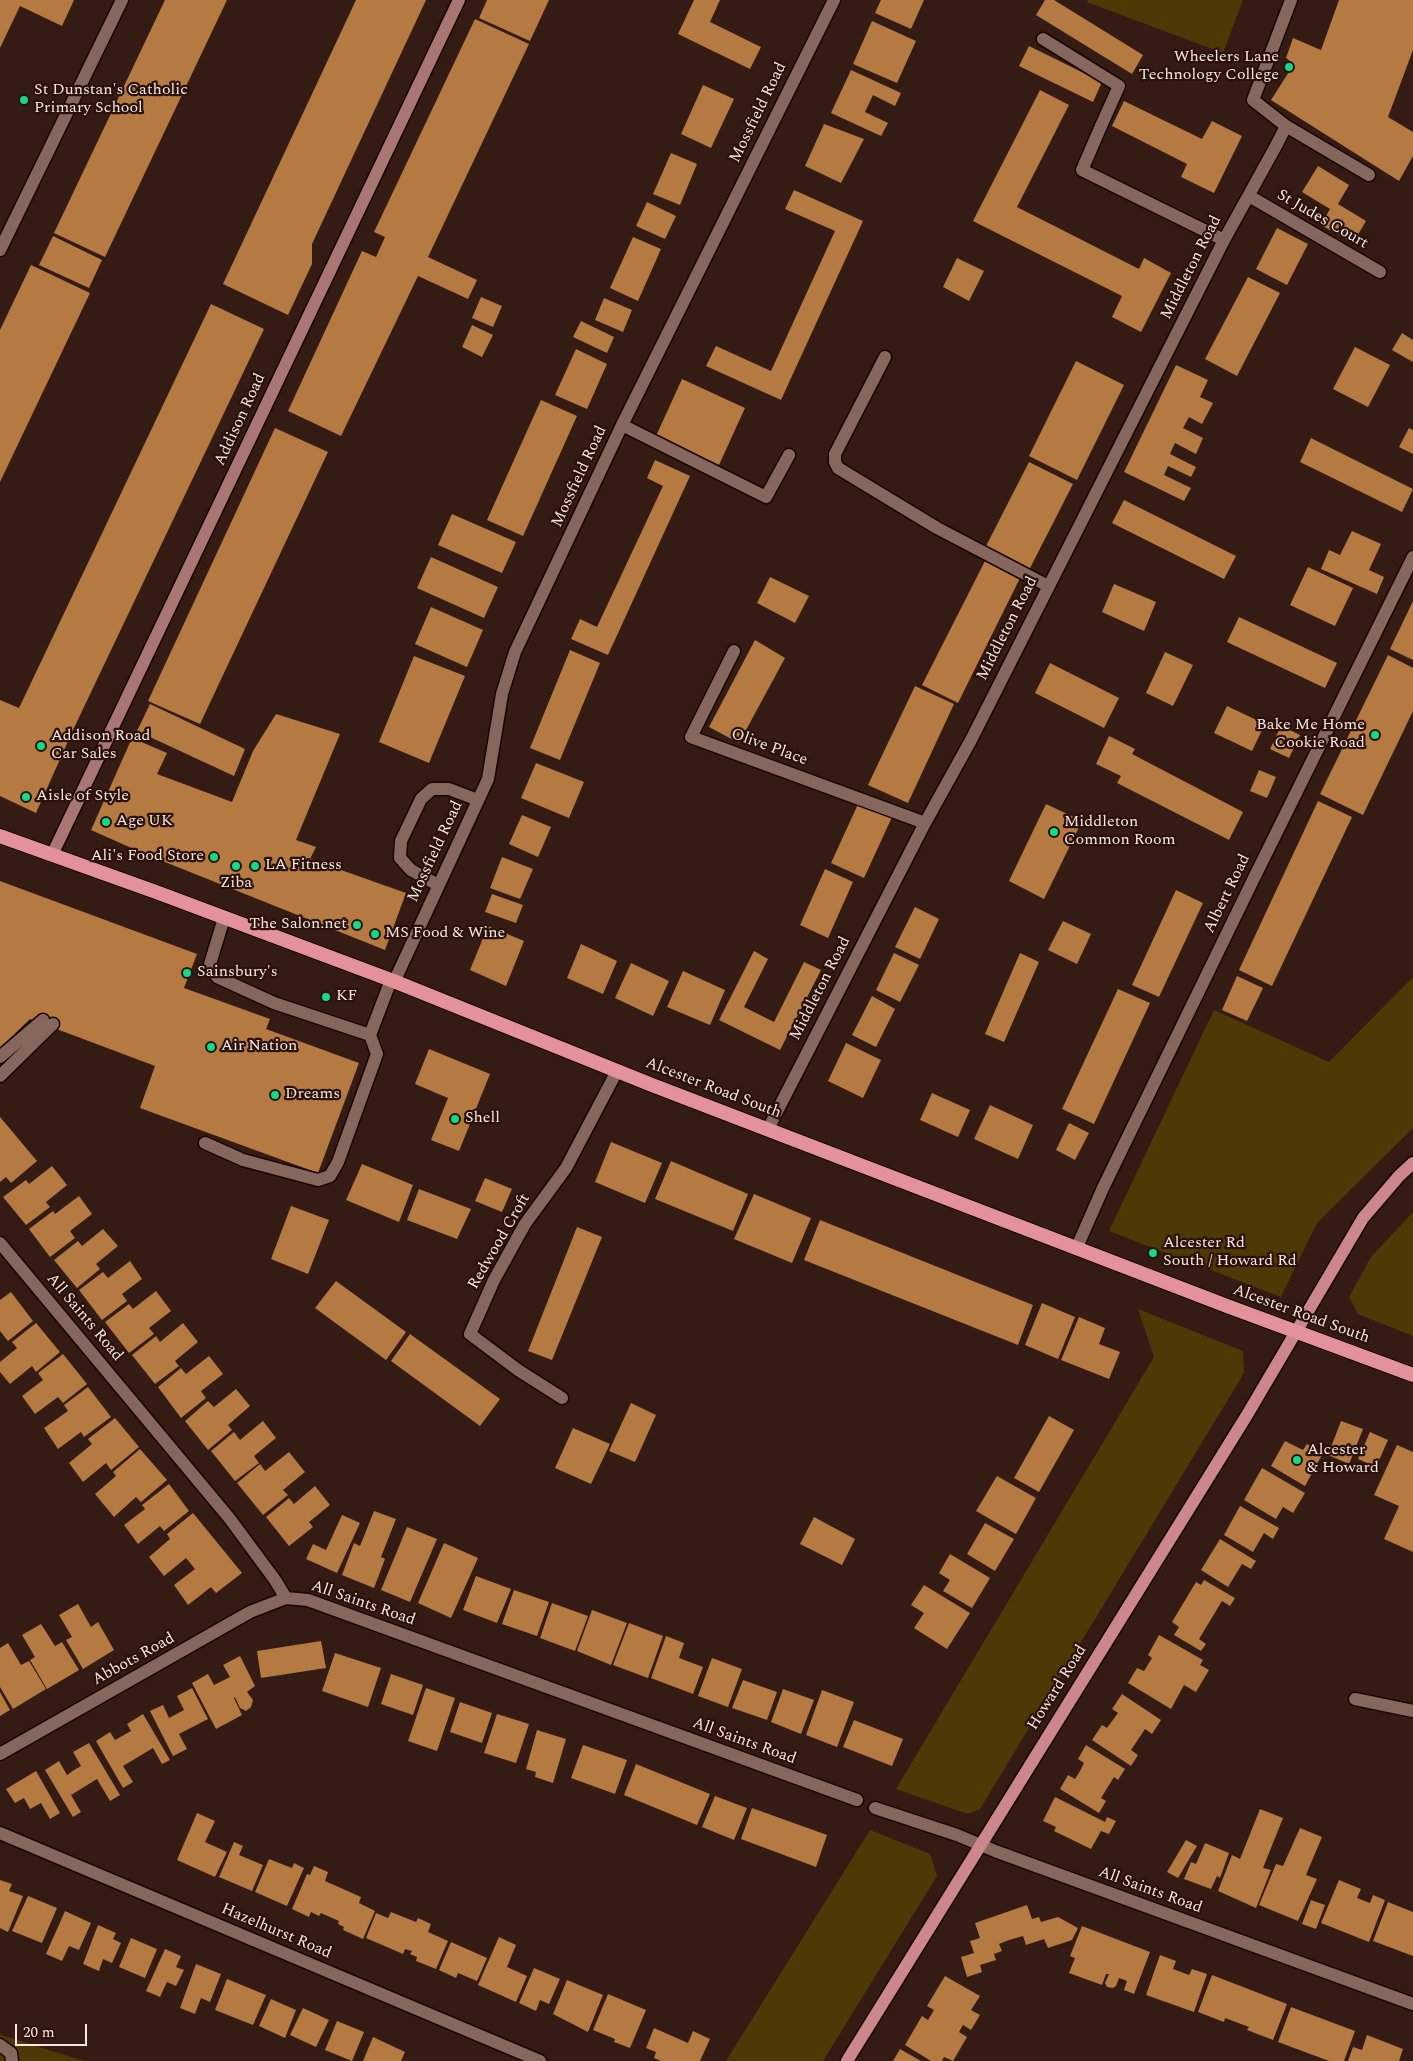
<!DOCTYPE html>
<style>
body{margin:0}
#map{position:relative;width:1413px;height:2061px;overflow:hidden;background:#341c14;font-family:Spectral,serif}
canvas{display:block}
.scale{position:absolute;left:15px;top:2024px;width:72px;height:22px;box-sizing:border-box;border:2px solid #f8e6e1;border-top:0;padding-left:6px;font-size:15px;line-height:18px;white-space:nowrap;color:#f8e6e1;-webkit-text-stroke:4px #2a120b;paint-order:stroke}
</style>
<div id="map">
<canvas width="1413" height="2061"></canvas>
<div class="scale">20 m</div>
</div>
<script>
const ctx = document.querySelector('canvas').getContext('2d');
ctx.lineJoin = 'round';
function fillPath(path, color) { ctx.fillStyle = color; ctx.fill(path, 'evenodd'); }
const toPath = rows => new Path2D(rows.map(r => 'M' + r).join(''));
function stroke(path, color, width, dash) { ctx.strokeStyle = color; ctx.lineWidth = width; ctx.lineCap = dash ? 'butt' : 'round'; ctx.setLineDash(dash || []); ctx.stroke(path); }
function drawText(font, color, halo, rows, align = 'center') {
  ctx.font = font + ' Spectral,serif'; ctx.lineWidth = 4.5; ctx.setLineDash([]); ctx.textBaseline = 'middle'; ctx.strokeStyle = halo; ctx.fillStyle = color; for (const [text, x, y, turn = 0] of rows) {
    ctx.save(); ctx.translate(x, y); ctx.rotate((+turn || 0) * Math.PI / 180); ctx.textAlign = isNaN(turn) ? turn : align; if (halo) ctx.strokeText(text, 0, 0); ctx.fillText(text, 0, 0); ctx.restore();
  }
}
const green = toPath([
 [1088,0,1243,0,1223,53,1087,2],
 [1413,977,1413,1128,1317,1223,1281,1297,1109,1231,1214,1010,1329,1062],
 [1413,1212,1413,1336,1358,1314,1349,1297,1371,1257],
 [1138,1309,1243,1351,1244,1373,980,1809,968,1814,896,1789,1154,1357],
 [870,1830,930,1854,937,1876,823,2061,726,2061],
 [0,2034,11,2038,84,2061,0,2061]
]);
const building = toPath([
 [0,0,74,0,62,26,20,6,0,48],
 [165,0,227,0,105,257,54,233],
 [356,0,426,0,312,244,312,264,288,315,223,284],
 [487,0,549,0,530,41,479,18],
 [694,0,720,0,710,22,761,47,750,69,678,34],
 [881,0,924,0,911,29,875,13],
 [1045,0,1054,0,1143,55,1132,74,1036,15],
 [1339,0,1413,0,1413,50,1388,117,1413,132,1413,156,1399,181,1271,100,1294,64,1286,58,1293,38,1321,50],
 [475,19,529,44,428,257,477,280,468,299,418,276,341,436,288,411,362,251,376,257,385,237,374,232],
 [872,21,916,41,897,83,853,64],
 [1029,46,1102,82,1093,102,1019,66],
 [851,70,901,93,895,106,873,95,865,112,888,123,881,136,831,113],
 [703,85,734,99,711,148,681,134],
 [1040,90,1069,105,1017,207,1139,269,1144,258,1171,273,1141,332,1112,317,1122,296,973,221],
 [1124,101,1202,139,1212,121,1242,136,1214,193,1181,177,1187,164,1112,126],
 [824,124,864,139,841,183,805,166],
 [671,153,697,164,680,205,653,194],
 [1318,166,1349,185,1338,204,1366,221,1353,243,1321,225,1330,209,1302,192],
 [794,190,863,221,781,400,706,366,716,346,771,371,835,231,785,209],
 [647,202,676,216,665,239,636,226],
 [1277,228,1308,244,1287,285,1256,269],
 [53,236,102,260,89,288,39,265],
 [633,237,661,249,638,301,610,288],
 [957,258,984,271,969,301,943,287],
 [31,265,90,293,0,482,0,330],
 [1248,277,1280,293,1237,376,1205,359],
 [481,297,502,306,493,327,472,318],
 [604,298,632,310,623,332,595,320],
 [211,304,264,329,73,730,36,813,0,796,0,700,19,708],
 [581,321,614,337,607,353,573,337],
 [472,325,493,335,482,357,462,347],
 [1402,333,1413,340,1413,362,1392,350],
 [1355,347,1390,365,1368,407,1333,389],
 [576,349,607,364,587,409,555,395],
 [1076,361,1124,385,1077,480,1029,456],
 [1176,365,1208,380,1200,397,1213,403,1202,424,1189,417,1183,428,1203,438,1196,454,1175,443,1170,454,1196,467,1191,477,1168,466,1164,475,1191,488,1184,501,1124,472],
 [682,379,745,408,719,465,656,436],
 [541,400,577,416,523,536,487,520],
 [275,428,328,452,200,724,148,701],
 [1409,428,1413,430,1413,454,1399,447],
 [1311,438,1413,489,1402,512,1300,462],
 [655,460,690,476,608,655,571,639,580,619,597,627,663,486,647,478],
 [1029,462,1073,484,1028,572,984,550],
 [1124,500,1236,556,1224,579,1112,523],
 [452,514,516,542,502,573,438,545],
 [1352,531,1381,544,1369,570,1384,577,1377,594,1321,569,1329,550,1340,555],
 [431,557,498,587,484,618,417,588],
 [985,561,1020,578,958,703,922,685],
 [1308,567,1353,588,1335,626,1290,605],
 [770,577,809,596,795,623,757,603],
 [1114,584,1156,602,1144,631,1102,612],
 [1413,601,1413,660,1390,649],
 [431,607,483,630,467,667,415,644],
 [1239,617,1337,663,1325,688,1227,642],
 [755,640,785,658,739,743,709,727],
 [570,650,600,663,560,760,530,748],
 [1165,652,1193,665,1173,706,1146,693],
 [1388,655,1413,668,1413,711,1363,815,1320,794],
 [414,656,465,676,429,763,379,742],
 [1050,663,1119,698,1104,728,1035,693],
 [915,686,954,704,908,803,868,785],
 [150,704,245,749,234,776,137,731],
 [1227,706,1265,724,1252,751,1214,733],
 [276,714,340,734,296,840,316,847,310,859,406,893,385,950,145,854,91,830,132,738,167,753,157,774,232,802,253,751],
 [1281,726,1300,735,1289,758,1270,749],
 [1109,736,1135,749,1132,754,1243,812,1229,840,1117,783,1121,776,1096,764],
 [536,763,584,782,569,818,521,798],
 [1259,770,1276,777,1267,798,1250,791],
 [1318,801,1352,817,1272,986,1239,970],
 [859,802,892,817,864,878,831,863],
 [1046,804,1082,821,1044,899,1009,881],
 [522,815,551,827,538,857,509,844],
 [502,857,533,869,520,899,490,888],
 [825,869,853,882,828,938,800,925],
 [0,881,197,954,184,988,270,1019,266,1029,359,1063,318,1173,140,1108,155,1066,30,1019,0,1048],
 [1176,890,1203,903,1159,997,1132,985],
 [492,894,523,905,516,923,485,912],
 [915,907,939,919,920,959,895,947],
 [1063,921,1091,934,1077,964,1048,950],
 [488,926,524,941,506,986,470,970],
 [581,944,617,961,603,994,567,978],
 [754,951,768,959,744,1007,774,1022,804,962,821,970,780,1050,719,1020],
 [894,953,919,965,900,1002,876,990],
 [1020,953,1039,962,1004,1042,985,1034],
 [631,963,669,981,653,1016,615,998],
 [683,971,725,990,710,1025,667,1007],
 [1237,976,1263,988,1247,1021,1222,1010],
 [1118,989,1150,1003,1094,1124,1062,1109],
 [872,996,895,1009,876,1047,852,1035],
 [846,1043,881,1060,863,1098,828,1081],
 [429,1049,490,1074,459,1151,431,1140,448,1098,415,1084],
 [932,1093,970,1110,958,1137,920,1120],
 [990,1105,1033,1125,1018,1159,974,1139],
 [0,1117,37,1161,11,1183,6,1177,0,1182],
 [1069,1123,1089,1133,1075,1160,1056,1150],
 [611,1142,662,1163,645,1203,595,1182],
 [671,1161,748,1194,733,1231,655,1199],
 [362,1164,413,1185,399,1222,346,1200],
 [52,1166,67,1185,46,1202,50,1207,26,1225,3,1197,26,1180,29,1184],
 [485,1178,512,1189,502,1212,475,1201],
 [419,1189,471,1209,457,1239,407,1220],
 [754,1194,811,1218,792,1263,734,1239],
 [79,1196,92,1214,70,1231,75,1238,50,1257,29,1229,53,1211,55,1214],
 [291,1206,329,1220,308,1274,271,1259],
 [820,1220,1033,1305,1018,1345,804,1260],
 [577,1227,602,1237,552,1360,528,1351],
 [103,1229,118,1246,96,1264,100,1269,77,1288,54,1260,78,1241,82,1246],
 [130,1261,142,1279,122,1294,127,1301,102,1320,79,1290,103,1272,108,1278],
 [336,1281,406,1332,386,1360,315,1308],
 [156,1291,171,1311,149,1328,154,1334,129,1353,105,1322,129,1304,133,1309],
 [11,1292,33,1321,8,1341,0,1331,0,1300],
 [1042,1303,1075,1317,1058,1359,1025,1345],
 [1079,1317,1105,1328,1099,1344,1120,1352,1109,1379,1061,1360],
 [36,1323,60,1352,36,1372,32,1366,10,1384,0,1372,0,1362,17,1348,12,1342],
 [183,1323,198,1342,175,1361,179,1366,155,1384,132,1355,156,1336,160,1342],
 [410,1334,500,1399,480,1426,391,1361],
 [63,1354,87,1384,63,1403,58,1397,35,1414,22,1396,43,1380,38,1373],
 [209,1356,223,1374,201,1391,206,1398,181,1418,158,1387,181,1368,186,1374],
 [88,1387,111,1417,84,1437,81,1432,58,1449,44,1428,68,1411,64,1405],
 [236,1389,250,1406,228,1425,232,1430,208,1450,185,1421,208,1401,214,1407],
 [631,1403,656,1415,635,1462,609,1451],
 [1049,1416,1074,1430,1039,1492,1014,1478],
 [115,1418,139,1447,111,1470,106,1463,83,1482,69,1463,92,1444,88,1439],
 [263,1421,276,1438,254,1456,259,1463,235,1481,211,1451,234,1432,240,1440],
 [1341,1421,1363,1429,1349,1464,1328,1455],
 [573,1428,610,1444,591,1484,555,1468],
 [1370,1432,1388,1440,1376,1467,1358,1459],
 [1285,1441,1303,1450,1307,1444,1323,1453,1305,1486,1271,1466],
 [1397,1445,1413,1452,1413,1552,1384,1539,1399,1506,1374,1495],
 [140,1449,167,1480,141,1502,136,1497,114,1517,95,1494,116,1476,113,1472],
 [289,1452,305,1472,283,1490,288,1495,263,1515,237,1483,260,1464,265,1471],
 [1262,1468,1305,1493,1293,1513,1283,1507,1276,1519,1244,1500],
 [997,1476,1036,1498,1016,1534,976,1511],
 [169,1484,189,1511,164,1531,160,1526,138,1544,124,1525,145,1509,142,1505],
 [315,1486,330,1505,309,1522,313,1527,289,1546,266,1517,289,1498,294,1504],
 [1240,1506,1279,1528,1273,1539,1264,1533,1253,1552,1224,1535],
 [374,1511,396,1519,381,1557,385,1559,374,1588,342,1575,354,1543,360,1546],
 [193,1513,242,1573,216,1593,211,1587,188,1605,174,1585,195,1569,186,1558,164,1576,149,1557,170,1539,167,1534],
 [342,1515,360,1523,337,1573,306,1559,313,1544,326,1550],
 [814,1517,855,1539,842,1565,800,1544],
 [985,1523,1014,1539,995,1571,967,1554],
 [407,1527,437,1539,410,1602,381,1590],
 [1220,1539,1256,1561,1251,1569,1242,1564,1228,1587,1201,1570],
 [444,1543,478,1558,451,1618,418,1603],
 [950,1554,990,1578,972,1608,943,1591,950,1580,939,1573],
 [476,1576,511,1589,497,1623,463,1610],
 [1204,1580,1235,1598,1230,1606,1222,1601,1199,1639,1206,1644,1201,1651,1174,1635,1179,1627,1172,1622,1196,1582,1201,1585],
 [924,1585,970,1613,947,1649,914,1628,924,1613,911,1605],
 [514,1590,549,1602,537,1636,502,1624],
 [552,1603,588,1616,575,1651,540,1638],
 [78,1604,91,1627,98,1622,114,1650,83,1669,66,1640,72,1637,59,1615],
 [592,1610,627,1623,611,1665,577,1651],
 [629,1623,663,1636,648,1678,613,1665],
 [41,1624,55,1646,62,1642,79,1670,47,1689,30,1660,35,1657,22,1635],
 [1159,1635,1203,1660,1200,1665,1209,1670,1196,1692,1184,1685,1171,1709,1128,1683,1137,1668,1144,1671,1152,1658,1148,1655],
 [666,1636,684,1643,679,1658,703,1667,693,1694,651,1678],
 [321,1641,326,1668,261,1678,257,1651],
 [8,1643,21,1665,29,1661,46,1689,13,1709,0,1687,0,1648],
 [335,1653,381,1668,368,1707,322,1691],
 [240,1656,255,1686,247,1692,253,1700,251,1707,246,1711,240,1708,235,1697,234,1698,242,1715,216,1729,192,1683,208,1674,214,1685,230,1677,223,1665],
 [712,1658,742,1669,728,1707,698,1696],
 [391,1674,423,1685,413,1715,381,1704],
 [743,1680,777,1692,767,1720,732,1708],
 [192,1688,208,1719,179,1734,187,1749,173,1756,150,1711,163,1705,169,1718,184,1710,177,1696],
 [426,1688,455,1698,437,1751,408,1741],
 [783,1689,814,1700,801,1734,771,1722],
 [822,1690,854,1702,837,1747,806,1735],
 [0,1692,10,1710,0,1716],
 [1122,1694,1161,1720,1152,1734,1145,1729,1131,1750,1138,1755,1131,1766,1092,1740,1102,1725,1107,1728,1118,1713,1112,1709],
 [460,1702,492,1713,482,1743,450,1732],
 [143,1714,170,1760,162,1764,153,1748,123,1766,133,1782,123,1788,96,1741,110,1732,115,1740,131,1731,127,1724],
 [497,1714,529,1724,516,1763,484,1753],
 [854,1720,903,1739,892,1766,843,1747],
 [537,1730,566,1739,553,1783,535,1777,536,1772,526,1769],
 [89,1743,120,1795,110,1801,97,1779,71,1795,81,1812,73,1817,45,1770,59,1761,67,1775,74,1770,81,1766,73,1752],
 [583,1745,627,1760,615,1794,571,1778],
 [1086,1745,1125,1769,1118,1780,1114,1777,1101,1798,1106,1801,1099,1813,1060,1789,1068,1775,1075,1779,1080,1771,1084,1763,1078,1759],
 [636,1764,710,1794,697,1825,624,1795],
 [36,1771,60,1813,50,1819,41,1803,30,1809,24,1798,15,1803,6,1789],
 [715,1796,747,1808,734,1840,702,1827],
 [1055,1797,1105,1822,1107,1817,1116,1821,1109,1834,1101,1831,1091,1849,1054,1831,1056,1827,1043,1821],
 [752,1808,827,1835,816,1867,741,1839],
 [1260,1809,1283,1818,1263,1868,1271,1870,1256,1908,1218,1891,1232,1855,1240,1859],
 [197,1813,215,1821,205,1842,227,1852,215,1877,177,1860],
 [1300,1828,1322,1837,1306,1875,1317,1879,1298,1921,1259,1905,1276,1864,1283,1866],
 [1186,1840,1197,1846,1178,1878,1167,1872],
 [234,1842,243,1846,239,1855,263,1865,252,1891,219,1877],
 [1205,1843,1229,1853,1220,1878,1217,1876,1211,1889,1184,1879,1191,1862,1196,1864],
 [269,1859,292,1868,294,1863,304,1868,287,1906,255,1892],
 [314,1866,328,1872,325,1881,361,1897,359,1903,375,1911,363,1939,343,1930,344,1927,338,1924,339,1921,321,1913,319,1916,311,1912,309,1917,292,1909,307,1874,310,1875],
 [0,1880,12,1884,9,1891,23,1896,8,1932,0,1928],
 [1339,1880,1361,1889,1357,1898,1370,1903,1373,1895,1385,1900,1369,1942,1321,1923],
 [28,1896,57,1908,42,1943,12,1931],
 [1311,1900,1325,1905,1316,1929,1302,1924],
 [1388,1902,1413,1912,1413,1956,1373,1941],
 [1027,1905,1032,1919,1039,1917,1041,1922,1058,1917,1078,1928,1072,1940,1048,1948,1044,1939,1026,1945,1023,1936,1009,1940,999,1944,1002,1951,994,1954,996,1960,980,1965,982,1972,967,1977,961,1957,974,1953,970,1941,980,1938,975,1923],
 [65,1911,91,1923,79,1950,69,1946,62,1961,46,1954],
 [391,1912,416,1922,418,1918,431,1924,428,1932,448,1941,436,1969,416,1961,417,1957,410,1954,412,1951,405,1949,403,1954,366,1938,376,1913,388,1918],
 [98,1925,116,1933,113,1939,121,1943,112,1963,103,1959,99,1971,83,1964],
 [1082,1926,1150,1952,1134,1994,1124,1990,1127,1981,1119,1978,1116,1986,1113,1988,1107,1987,1105,1983,1109,1974,1106,1974,1102,1985,1069,1973,1075,1958,1070,1956],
 [499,1937,516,1945,507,1967,527,1976,516,2002,478,1985],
 [131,1938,157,1949,145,1978,119,1967],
 [451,1942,487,1958,477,1981,458,1973,456,1978,439,1970],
 [165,1949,181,1956,176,1967,184,1970,176,1986,167,1982,160,1997,146,1991],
 [1160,1955,1176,1961,1173,1969,1189,1975,1192,1969,1207,1974,1194,2012,1146,1995],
 [196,1964,221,1974,210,2002,201,1998,195,2014,180,2008],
 [534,1968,560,1979,549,2004,540,2000,536,2011,519,2003],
 [1212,1975,1287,2004,1273,2040,1247,2030,1249,2027,1225,2018,1224,2022,1198,2012],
 [945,1976,980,1996,971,2010,980,2015,971,2030,963,2025,959,2032,967,2037,953,2061,944,2057,942,2061,931,2061,905,2045,922,2016,928,2020,934,2010,927,2006],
 [227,1979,266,1995,253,2025,215,2010],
 [567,1980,603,1995,588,2032,553,2014],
 [608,1994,646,2010,630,2048,614,2042,615,2039,593,2030],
 [271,1999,296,2010,285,2038,259,2026],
 [1291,2007,1355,2031,1344,2061,1329,2061,1278,2042],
 [303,2008,329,2020,316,2047,290,2035],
 [337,2021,364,2032,352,2061,325,2050],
 [654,2028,688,2043,693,2031,710,2039,700,2061,661,2061,654,2058,656,2052,646,2048],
 [1367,2035,1403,2049,1399,2061,1348,2061,1353,2047,1362,2050],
 [373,2037,405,2052,401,2061,363,2061],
 [900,2049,921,2061,893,2061]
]);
const service = toPath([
 [1043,39,1119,86,1101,126],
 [1286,126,1369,175],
 [1277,144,1286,126,1253,100,1291,0],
 [885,357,835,454,835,462,838,468,937,528,1048,586],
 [438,885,411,870,400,858,401,841,421,799,432,789,449,789,478,800],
 [224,918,210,964,217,977,274,1003,370,1035,391,980],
 [0,1057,43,1020],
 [0,1076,53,1024],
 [205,1143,243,1160,318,1180,330,1176,338,1162,377,1054,370,1035],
 [1355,1699,1413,1711],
 [0,2045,11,2053,12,2061]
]);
const minor = toPath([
 [1101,126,1082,170,1224,240],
 [1249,196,1380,272],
 [0,250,122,0],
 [622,425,766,497,789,455],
 [734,651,691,737,925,823],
 [394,982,488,779,502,694,515,652,622,425,834,0],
 [768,1129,925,823,971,740,1224,240,1277,144],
 [0,1243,230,1519,275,1580,286,1598],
 [1077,1247,1103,1188,1254,878,1413,557],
 [562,1398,518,1370,470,1334,494,1280,525,1224,566,1168,617,1071],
 [0,1754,250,1612,286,1598,308,1600,857,1800],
 [875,1808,957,1835,995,1851,1413,2004],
 [0,1833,540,2061]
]);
const secondary = toPath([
 [52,855,459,0]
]);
const primary = toPath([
 [847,2061,1247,1415,1363,1218,1399,1176,1413,1163]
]);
const trunk = toPath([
 [0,836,156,892,391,980,652,1085,1227,1306,1413,1375]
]);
const markers = [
 [1289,67,5,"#14d989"],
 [24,100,5,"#14d989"],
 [1375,735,5,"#14d989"],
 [41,746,5,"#14d989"],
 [26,797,5,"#14d989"],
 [106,822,5,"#14d989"],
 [1054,832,5,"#14d989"],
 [214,857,5,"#14d989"],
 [236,866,5,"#14d989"],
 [255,866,5,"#14d989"],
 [357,925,5,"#14d989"],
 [375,934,5,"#14d989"],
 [187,973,5,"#14d989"],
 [326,997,5,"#14d989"],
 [211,1047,5,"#14d989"],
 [275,1095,5,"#14d989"],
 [455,1119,5,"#14d989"],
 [1153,1253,5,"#14d989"],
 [1297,1460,5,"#14d989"]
];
const poiNames = [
 ["Wheelers Lane",1279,58,"right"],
 ["Technology College",1279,76,"right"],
 ["St Dunstan's Catholic",34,91],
 ["Primary School",34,109],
 ["Bake Me Home",1365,726,"right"],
 ["Cookie Road",1365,744,"right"],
 ["Addison Road",51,737],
 ["Car Sales",51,755],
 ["Aisle of Style",36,797],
 ["Age UK",116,822],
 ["Middleton",1064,823],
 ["Common Room",1064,841],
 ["Ali's Food Store",204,857,"right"],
 ["LA Fitness",265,866],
 ["Ziba",236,884,"center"],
 ["The Salon.net",347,925,"right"],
 ["MS Food & Wine",385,934],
 ["Sainsbury's",197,973],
 ["KF",336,997],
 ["Air Nation",221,1047],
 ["Dreams",285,1095],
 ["Shell",465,1119],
 ["Alcester Rd",1163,1244],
 ["South / Howard Rd",1163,1262],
 ["Alcester",1307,1451],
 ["& Howard",1307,1469]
];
const streetNames = [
 ["Mossfield Road",759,113,-64],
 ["St Judes Court",1322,220,30],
 ["Middleton Road",1192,268,-63],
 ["Addison Road",241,420,-65],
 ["Mossfield Road",580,477,-65],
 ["Middleton Road",1008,629,-63],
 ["Olive Place",769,748,20],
 ["Mossfield Road",436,852,-65],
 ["Albert Road",1228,894,-64],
 ["Middleton Road",821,989,-63],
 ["Alcester Road South",713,1089,21],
 ["Redwood Croft",500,1242,-60],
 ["Alcester Road South",1301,1315,20],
 ["All Saints Road",84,1318,50],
 ["All Saints Road",363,1604,19],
 ["Abbots Road",134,1660,-29],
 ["Howard Road",1058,1688,-58],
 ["All Saints Road",744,1742,20],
 ["All Saints Road",1150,1891,20],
 ["Hazelhurst Road",276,1932,23]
];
fillPath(green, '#4d3906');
fillPath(building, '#b57942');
stroke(service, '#1b0502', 15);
stroke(minor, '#1b0502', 15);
stroke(secondary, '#1b0502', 15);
stroke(primary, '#1b0502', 15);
stroke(trunk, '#1b0502', 16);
stroke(service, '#85675e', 12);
stroke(minor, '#85675e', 12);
stroke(secondary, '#a87774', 12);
stroke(primary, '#cb8789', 12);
stroke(trunk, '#e29298', 14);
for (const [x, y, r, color] of markers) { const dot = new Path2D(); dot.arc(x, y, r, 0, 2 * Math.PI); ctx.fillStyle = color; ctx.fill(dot); stroke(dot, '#2a120b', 2); }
drawText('16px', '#f8e6e1', '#2a120b', poiNames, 'left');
drawText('16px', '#f8e6e1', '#2a120b', streetNames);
</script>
